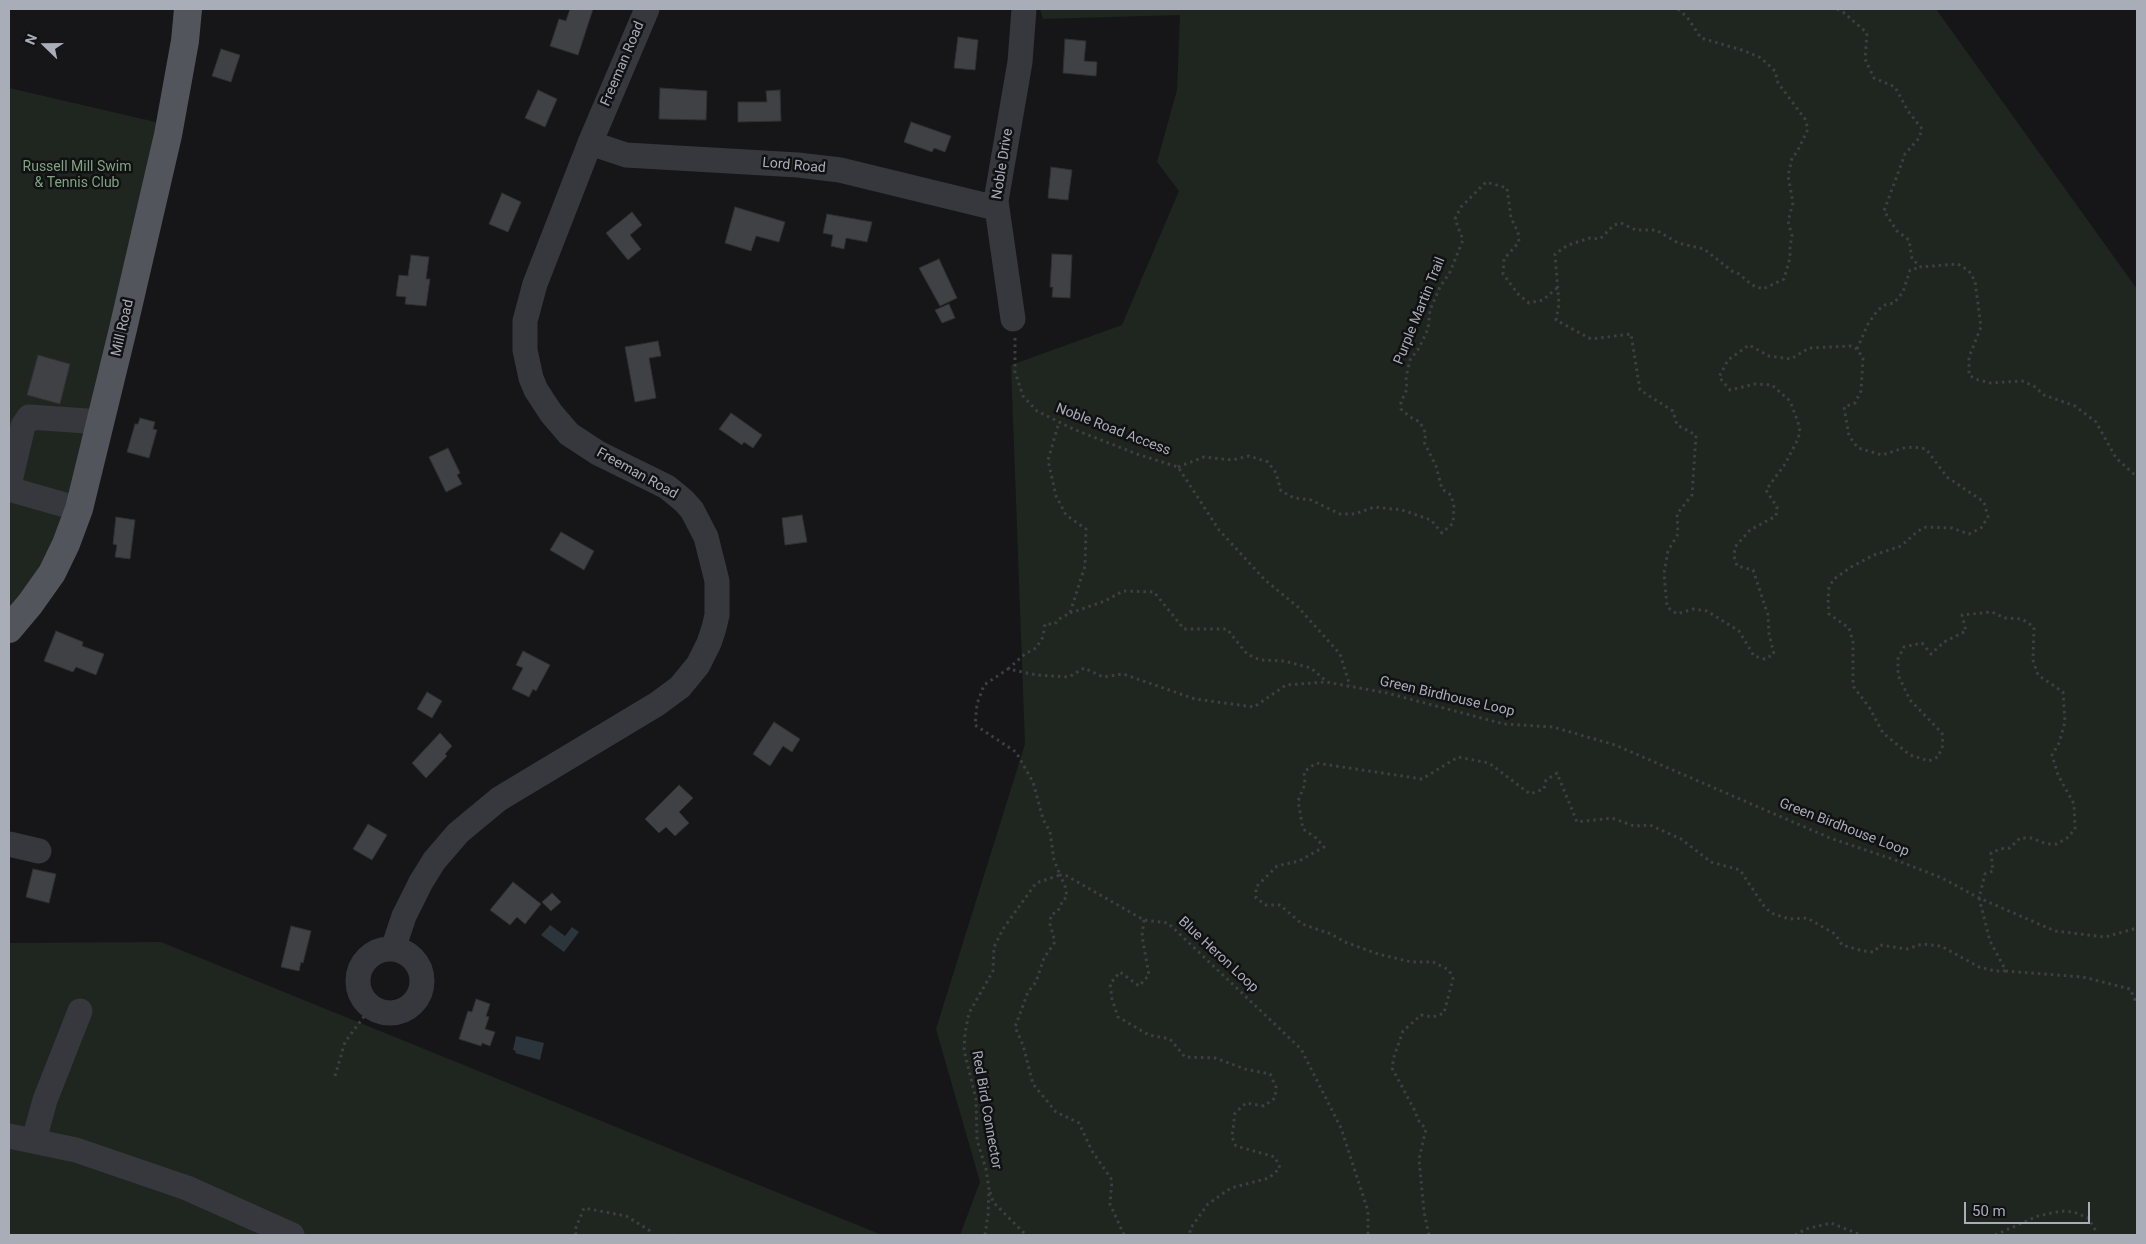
<!DOCTYPE html>
<style>
body{margin:0}
#map{position:relative;width:2146px;height:1244px;overflow:hidden;background:#161618;font-family:Roboto,sans-serif}
canvas{display:block}
.frame{position:absolute;inset:0;border:10px solid #a8adb8;pointer-events:none}
.north{position:absolute;left:20px;top:20px;width:50px;height:50px;-webkit-text-stroke:4px #111113;paint-order:stroke;rotate:292deg;font-size:14px;font-weight:700;line-height:20px;text-align:center;color:#a8adb8}
.north::after{content:'';display:block;margin:auto;width:18px;height:22px;background:#a8adb8;clip-path:polygon(50% 0,100% 100%,50% 72%,0 100%)}
.scale{position:absolute;left:1964px;top:1202px;width:126px;height:22px;box-sizing:border-box;border:2px solid #a8adb8;border-top:0;padding-left:6px;font-size:15px;line-height:18px;white-space:nowrap;color:#a8adb8;-webkit-text-stroke:4px #111113;paint-order:stroke}
</style>
<div id="map">
<canvas width="2146" height="1244"></canvas>
<div class="frame"></div>
<div class="north">N</div>
<div class="scale">50 m</div>
</div>
<script>
const ctx = document.querySelector('canvas').getContext('2d');
ctx.lineJoin = 'round';
function fillPath(path, color) { ctx.fillStyle = color; ctx.fill(path, 'evenodd'); }
const toPath = rows => new Path2D(rows.map(r => 'M' + r).join(''));
function stroke(path, color, width, dash) { ctx.strokeStyle = color; ctx.lineWidth = width; ctx.lineCap = dash ? 'butt' : 'round'; ctx.setLineDash(dash || []); ctx.stroke(path); }
function drawText(font, color, halo, rows, align = 'center') {
  ctx.font = font + ' Roboto,sans-serif'; ctx.lineWidth = 5; ctx.setLineDash([]); ctx.textBaseline = 'middle'; ctx.strokeStyle = halo; ctx.fillStyle = color; for (const [text, x, y, turn = 0] of rows) {
    ctx.save(); ctx.translate(x, y); ctx.rotate((+turn || 0) * Math.PI / 180); ctx.textAlign = isNaN(turn) ? turn : align; if (halo) ctx.strokeText(text, 0, 0); ctx.fillText(text, 0, 0); ctx.restore();
  }
}
const green = toPath([
 [1040,9,1936,9,2137,289,2137,1235,960,1235,980,1182,936,1029,1025,744,1011,365,1122,325,1179,191,1157,162,1177,90,1180,15,1043,19],
 [9,88,160,123,64,518,26,594,9,611],
 [161,942,882,1235,9,1235,9,943]
]);
const water = toPath([
 [550,925,565,936,572,927,579,932,564,952,541,935],
 [516,1036,544,1043,540,1060,515,1053,516,1051,513,1050]
]);
const building = toPath([
 [570,9,593,9,578,55,550,46,559,19,566,21,570,9],
 [958,37,978,40,975,70,954,68,958,37],
 [1065,39,1086,41,1084,61,1097,62,1096,76,1063,73,1065,39],
 [221,49,240,55,231,82,212,76,221,49],
 [660,88,707,91,706,120,659,119,660,88],
 [538,90,557,99,545,127,525,118,538,90],
 [780,90,781,121,738,122,738,102,767,102,766,91,780,90],
 [911,122,951,136,945,152,934,148,932,152,904,142,911,122],
 [1051,167,1072,170,1068,200,1048,198,1051,167],
 [502,193,521,202,508,232,489,224,502,193],
 [735,207,785,222,779,242,756,236,751,251,725,243,735,207],
 [632,212,642,225,630,235,641,249,628,260,606,233,632,212],
 [827,214,872,222,867,242,846,238,844,249,831,246,833,235,823,233,827,214],
 [1052,254,1072,255,1070,298,1052,297,1053,287,1050,287,1052,254],
 [411,255,429,257,426,279,430,279,426,306,405,304,406,297,396,296,399,275,408,276,411,255],
 [939,259,957,298,940,306,919,268,939,259],
 [949,304,955,318,942,323,935,310,949,304],
 [658,341,661,356,649,358,656,398,635,402,625,347,658,341],
 [38,355,70,364,60,404,27,395,38,355],
 [731,413,762,435,753,448,744,442,742,445,719,429,731,413],
 [140,418,155,422,153,429,157,430,149,458,127,452,135,424,138,424,140,418],
 [448,448,460,473,457,475,462,484,446,492,429,457,448,448],
 [802,515,807,542,785,545,782,518,802,515],
 [116,517,135,520,130,559,115,557,117,545,113,544,116,517],
 [561,532,594,551,584,570,550,550,561,532],
 [56,631,83,642,82,646,104,654,96,675,76,667,73,672,44,661,56,631],
 [523,651,550,665,536,691,533,689,529,697,512,689,523,668,516,665,523,651],
 [427,692,442,701,432,718,417,709,427,692],
 [774,722,800,739,792,752,783,746,770,766,753,754,774,722],
 [440,733,452,746,445,754,447,756,426,778,412,763,440,733],
 [679,785,693,798,679,812,689,823,675,836,666,827,659,833,645,819,679,785],
 [368,824,387,835,372,860,353,849,368,824],
 [33,869,56,874,49,903,26,897,33,869],
 [513,882,541,904,525,924,517,917,510,925,490,910,513,882],
 [552,893,561,902,551,911,542,902,552,893],
 [291,926,311,931,303,963,301,962,299,971,281,967,291,926],
 [476,999,490,1004,486,1016,489,1017,485,1029,495,1032,490,1046,482,1043,481,1046,459,1039,468,1011,472,1012,476,999]
]);
const path = toPath([
 [1678,9,1687,17,1701,38,1745,51,1761,58,1775,71,1778,83,1805,119,1808,129,1797,152,1792,158,1788,176,1793,203,1788,221,1792,236,1790,246,1790,258,1784,279,1763,289,1752,285,1739,274,1732,271,1704,249,1678,243,1656,230,1636,230,1621,223,1614,225,1600,239,1590,238,1568,245,1555,254,1559,304,1556,320,1591,339,1631,334,1640,390,1673,411,1677,425,1696,435,1692,495,1677,514,1678,534,1668,551,1664,573,1667,607,1677,614,1693,609,1707,611,1739,631,1754,656,1765,659,1774,654,1769,634,1768,615,1753,570,1737,566,1734,556,1735,547,1750,530,1776,516,1777,507,1766,490,1785,464,1797,441,1800,432,1798,422,1790,401,1772,385,1755,384,1730,390,1719,377,1728,360,1749,345,1769,356,1791,359,1809,348,1850,346,1857,349,1863,358,1861,391,1855,403,1844,407,1849,436,1858,448,1882,455,1904,448,1914,447,1926,449,1947,477,1984,502,1988,517,1981,528,1969,534,1952,528,1926,527,1918,531,1901,546,1874,555,1851,567,1834,579,1829,587,1828,599,1829,614,1849,628,1853,642,1853,686,1869,707,1883,733,1910,755,1929,761,1938,757,1943,745,1942,733,1910,700,1898,675,1898,659,1904,647,1922,643,1931,654,1944,642,1966,631,1962,615,1992,612,2005,618,2022,619,2034,627,2033,660,2038,675,2063,692,2065,722,2059,743,2052,755,2058,775,2074,804,2075,829,2067,838,2057,844,2047,844,2031,838,2020,838,2010,848,2000,849,1991,853,1993,871,1985,874,1979,898,1990,941,2006,971,2083,977,2130,989,2137,1004],
 [1837,9,1843,12,1867,33,1865,59,1874,78,1895,87,1908,111,1922,129,1919,138,1905,154,1884,211,1897,231,1909,240,1912,259,1921,267,1958,264,1969,271,1975,281,1981,327,1969,357,1969,375,1975,379,1990,383,2022,381,2034,386,2044,395,2075,406,2096,422,2116,458,2137,477],
 [1015,338,1015,372,1023,396,1037,411,1073,429,1137,454,1178,467,1219,530,1265,580,1298,607,1340,654,1350,686],
 [1857,349,1868,324,1877,311,1885,305,1894,303,1903,292,1910,270,1921,267],
 [1178,467,1204,457,1232,460,1249,456,1268,462,1276,473,1281,491,1294,498,1311,500,1340,514,1355,514,1374,507,1402,510,1431,520,1442,533,1453,523,1454,507,1451,495,1442,489,1436,466,1424,442,1426,434,1420,422,1410,417,1401,409,1401,402,1407,389,1406,377,1410,360,1419,348,1428,329,1430,310,1440,287,1450,272,1463,240,1455,219,1461,207,1486,182,1507,188,1511,218,1518,232,1519,242,1504,259,1503,274,1519,295,1529,303,1543,300,1558,287],
 [1070,613,1105,601,1123,591,1154,592,1184,629,1227,629,1247,654,1260,660,1284,661,1311,668,1326,681],
 [1008,669,1025,654,1036,648,1043,637,1045,624,1055,624,1059,619,1070,613,1085,566,1086,529,1066,515,1056,496,1048,460,1059,422],
 [1144,920,1142,936,1149,975,1139,986,1120,972,1110,984,1112,999,1118,1017,1149,1035,1170,1039,1185,1057,1215,1058,1245,1069,1270,1074,1276,1087,1275,1098,1264,1106,1246,1103,1235,1113,1232,1137,1236,1146,1275,1157,1280,1168,1269,1178,1231,1188,1208,1204,1190,1229,1190,1235],
 [335,1076,345,1042,371,1007],
 [990,1192,993,1202,1026,1235],
 [576,1235,575,1230,584,1208,626,1216,649,1230,650,1235],
 [673,1235,674,1235],
 [985,1235,988,1215,989,1189,986,1169,977,1140,976,1099,964,1050,965,1033,969,1013,993,971,994,947,1003,929,1036,883,1060,875,1054,860,1050,832,1043,819,1033,782,1016,752,975,725,977,704,984,685,1008,669,1037,675,1069,677,1084,668,1103,677,1123,674,1195,699,1254,707,1286,685,1326,682,1387,693,1504,724,1553,727,1615,745,1830,838,1901,862,1942,878,1979,898,2055,931,2105,937,2137,928],
 [1124,1235,1110,1204,1112,1180,1092,1151,1079,1123,1056,1112,1033,1084,1023,1045,1015,1027,1028,992,1036,982,1044,958,1055,942,1050,924,1051,915,1058,911,1063,900,1067,897,1065,886,1060,875,1067,876,1144,920,1168,923,1301,1049,1341,1128,1368,1211,1368,1235],
 [1429,1235,1424,1212,1419,1159,1426,1129,1418,1120,1415,1111,1392,1068,1394,1057,1403,1031,1421,1015,1433,1017,1444,1013,1453,979,1449,970,1433,962,1412,962,1378,954,1345,942,1331,934,1302,924,1280,905,1266,905,1256,898,1256,887,1277,866,1299,861,1324,847,1316,838,1303,829,1298,801,1305,784,1304,772,1316,763,1422,779,1458,757,1489,763,1530,794,1544,789,1546,780,1557,773,1577,822,1612,818,1634,826,1650,825,1681,839,1711,862,1740,870,1764,906,1771,913,1789,919,1807,918,1835,934,1842,945,1863,951,1874,952,1880,945,1907,949,1922,944,1941,946,1979,967,1995,971,2006,971],
 [1795,1235,1806,1229,1831,1223,1861,1235],
 [1995,1235,2038,1216,2061,1211,2074,1212,2088,1218,2096,1231,2096,1235]
]);
const minor = toPath([
 [590,143,626,155,798,165,840,170,996,208],
 [1013,319,996,201,1020,62,1024,9],
 [9,485,23,426,29,417,101,422],
 [9,489,79,509],
 [9,844,39,851],
 [393,949,404,916,421,882,434,861,458,833,499,799,657,704,680,687,698,665,709,643,714,628,717,615,717,581,706,537,692,510,684,501,667,487,598,453,569,434,551,413,536,390,531,378,525,350,525,321,535,284,590,143,647,9],
 '358 981a32 32 0 1 1 64 0a32 32 0 1 1-64 0Z',
 [9,1136,76,1150,187,1188,292,1235],
 [34,1140,45,1100,80,1011]
]);
const major = toPath([
 [9,629,30,604,52,573,66,544,79,509,123,329,168,135,185,41,188,9]
]);
const streetNames = [
 ["Freeman Road",623,64,-67],
 ["Noble Drive",1003,164,-81],
 ["Lord Road",794,166,5],
 ["Purple Martin Trail",1420,311,-68],
 ["Mill Road",123,328,-77],
 ["Noble Road Access",1113,430,21],
 ["Freeman Road",637,474,29],
 ["Green Birdhouse Loop",1447,697,13],
 ["Green Birdhouse Loop",1844,828,21],
 ["Blue Heron Loop",1218,955,43],
 ["Red Bird Connector",986,1110,80]
];
const parkNames = [
 ["Russell Mill Swim",77,167],
 ["& Tennis Club",77,183]
];
fillPath(green, '#1e261f');
fillPath(water, '#2c353c');
fillPath(building, '#404145');
stroke(building, '#303034', 1);
stroke(path, '#3d3f44', 3, [2.5, 4]);
stroke(minor, '#37383d', 25);
stroke(major, '#53555c', 28);
drawText('14px', '#a8adb8', '#111113', streetNames);
drawText('14px', '#7fa381', '#111113', parkNames);
</script>
